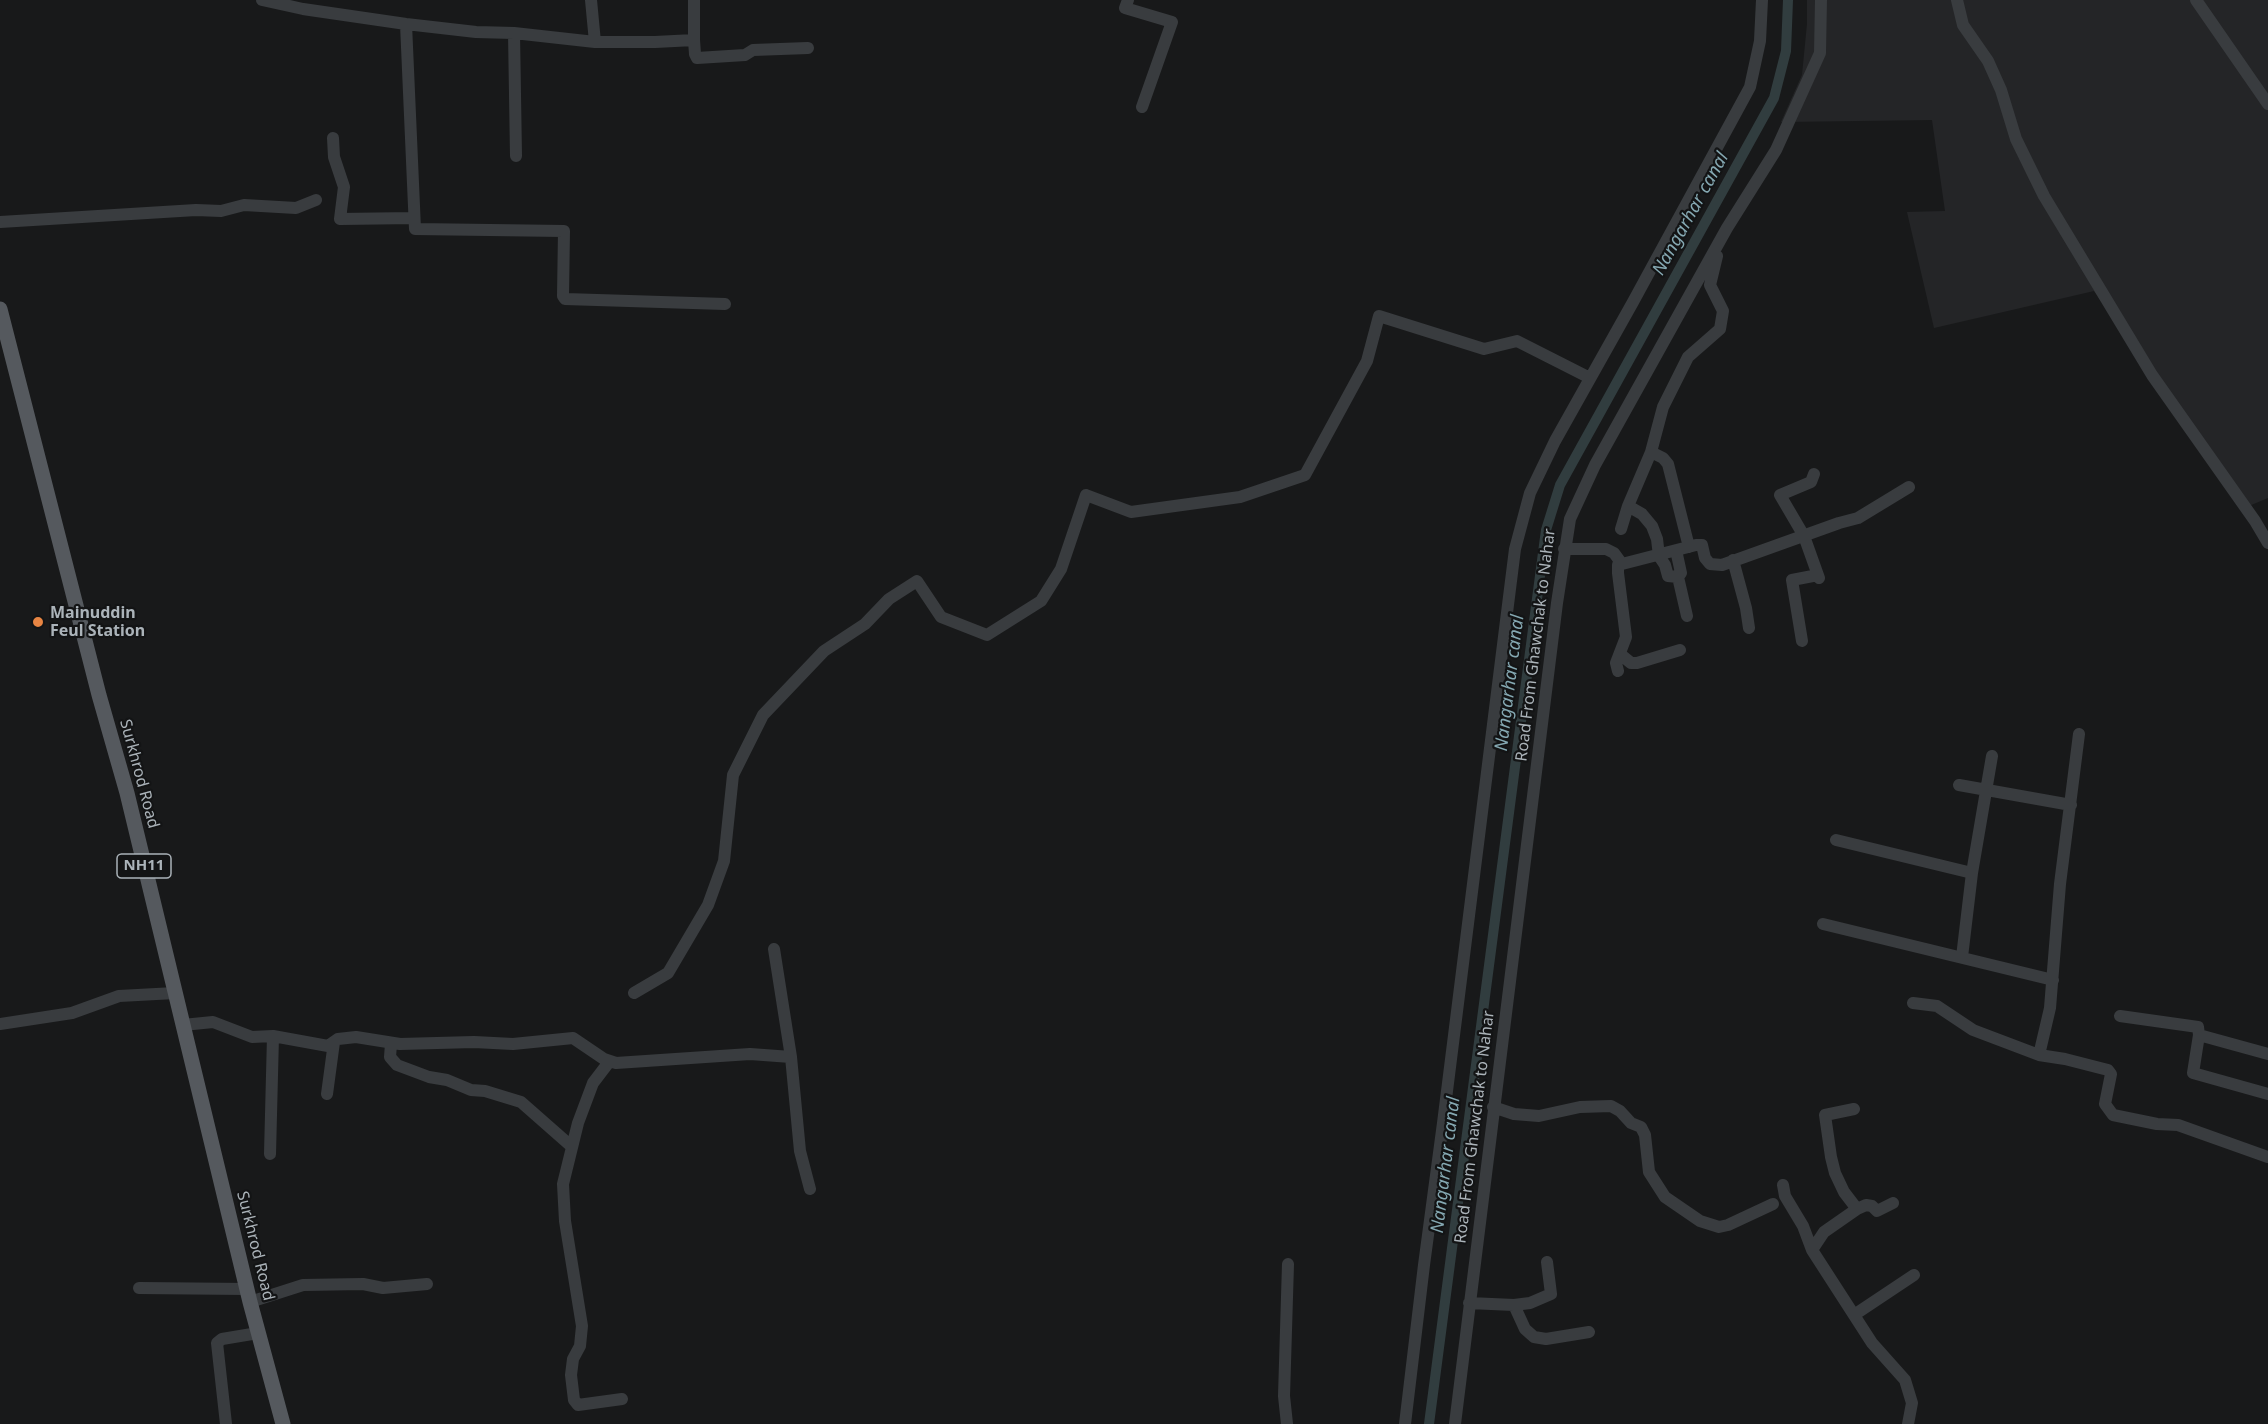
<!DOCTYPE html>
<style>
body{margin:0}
canvas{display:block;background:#18191a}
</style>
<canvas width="2268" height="1424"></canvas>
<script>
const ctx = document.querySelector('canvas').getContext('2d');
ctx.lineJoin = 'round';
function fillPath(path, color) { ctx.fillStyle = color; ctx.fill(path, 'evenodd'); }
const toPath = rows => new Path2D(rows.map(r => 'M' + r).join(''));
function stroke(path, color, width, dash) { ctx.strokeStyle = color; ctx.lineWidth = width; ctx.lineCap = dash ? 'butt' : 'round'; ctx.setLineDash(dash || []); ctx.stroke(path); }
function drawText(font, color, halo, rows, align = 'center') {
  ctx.font = font + ' "Noto Sans",sans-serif'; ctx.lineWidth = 4.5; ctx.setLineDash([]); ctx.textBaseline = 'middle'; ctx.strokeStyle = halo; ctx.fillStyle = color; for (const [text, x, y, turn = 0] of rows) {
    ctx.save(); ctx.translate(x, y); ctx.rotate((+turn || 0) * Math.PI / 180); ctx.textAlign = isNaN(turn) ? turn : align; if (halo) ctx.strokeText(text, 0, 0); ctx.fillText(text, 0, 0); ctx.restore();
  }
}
const built = toPath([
 [1807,0,2268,0,2268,498,2244,508,2094,291,1934,328,1907,212,1945,211,1932,120,1781,122,1802,75,1807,24]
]);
const canal = toPath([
 [1429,1424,1546,530,1560,485,1774,98,1786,51,1788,0]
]);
const minor = toPath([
 [262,0,303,9,406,24,476,32,514,33,595,42,655,42,694,40],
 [591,0,595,42],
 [694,0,694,40,695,54,697,58,745,55,753,50,808,48],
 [1128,0,1125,8,1172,22,1142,107],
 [1957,0,1963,25,1988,61,2001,90,2016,139,2044,196,2152,375,2255,521,2268,543],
 [2196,0,2268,104],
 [406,24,415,229,564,231,563,296,565,299,725,304],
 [514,33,516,156],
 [333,138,334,157,344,187,340,219,414,218],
 [0,222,196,210,221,211,244,205,296,208,316,200],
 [1651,452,1663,458,1668,464,1689,547],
 [1814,474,1811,482,1780,495,1804,536,1819,578],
 [1628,506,1642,514,1652,526,1657,539,1659,556,1665,565,1668,576,1678,577,1687,616],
 [1621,529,1628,506,1651,452,1663,407,1688,357,1720,329,1723,311,1710,285,1717,256],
 [1564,549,1606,549,1614,553,1622,564,1696,545,1702,545,1705,558,1710,564,1722,565,1839,523,1858,518,1909,487],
 [1676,550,1681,573,1678,577],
 [1733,560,1746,608,1749,628],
 [1802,641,1792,580,1818,575],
 [1620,654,1631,663,1637,663,1680,650],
 [1618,671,1616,663,1626,637,1618,573,1618,565,1622,564],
 [1959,785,2071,805],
 [1836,840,1972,873],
 [1823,924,2053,980],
 [774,949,791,1057,800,1151,810,1189],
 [1962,957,1972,873,1992,756],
 [634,993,668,973,708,905,724,861,733,775,763,715,824,651,865,624,889,599,917,581,941,617,987,635,1041,601,1061,569,1086,495,1131,512,1240,497,1305,475,1367,361,1379,316,1484,349,1517,341,1590,378],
 [1913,1003,1937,1006,1973,1030,2039,1055,2065,1059,2108,1070,2111,1074,2105,1104,2113,1115,2157,1124,2178,1125,2268,1157],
 [2120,1016,2198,1027,2199,1035,2193,1073,2268,1094],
 [0,1024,72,1013,119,996,175,993],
 [183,1025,213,1022,252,1037,273,1036,328,1046,338,1039,356,1037,400,1044,474,1042,513,1044,573,1038,604,1059,616,1063,750,1054,791,1057],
 [2199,1035,2268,1054],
 [391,1044,390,1057,397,1065,429,1077,447,1080,471,1090,485,1091,521,1102,571,1146],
 [2039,1055,2050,1008,2060,884,2079,734],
 [609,1062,593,1083,578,1123,563,1184,565,1221,582,1326,580,1346,573,1359,571,1375,574,1400,578,1405,622,1399],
 [327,1094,334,1042],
 [1493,1107,1514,1114,1539,1116,1580,1107,1611,1106,1620,1111,1631,1123,1641,1127,1645,1135,1649,1172,1665,1197,1700,1221,1719,1227,1728,1225,1773,1204],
 [1854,1109,1825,1115,1831,1157,1835,1173,1844,1192,1857,1209],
 [270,1154,273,1036],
 [1783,1185,1785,1196,1803,1226,1812,1250,1872,1343,1905,1380,1912,1403,1908,1424],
 [1812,1250,1824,1232,1857,1209,1866,1205,1872,1206,1877,1211,1893,1203],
 [139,1288,247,1289],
 [250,1302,303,1285,363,1284,383,1288,427,1284],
 [1469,1303,1514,1305,1525,1329,1534,1337,1546,1339,1589,1332],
 [1514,1305,1530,1303,1551,1294,1547,1262],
 [1854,1315,1914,1275],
 [226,1424,217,1343,222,1339,258,1333],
 [1287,1424,1284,1396,1288,1264],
 [1405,1424,1424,1265,1443,1123,1515,549,1530,493,1555,441,1633,302,1750,87,1760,41,1762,0],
 [1455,1424,1557,603,1570,519,1595,465,1727,228,1776,150,1820,53,1821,0]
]);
const major = toPath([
 [0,309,99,695,127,793,250,1302,283,1424]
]);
const markers = [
 [38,622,6,"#e78543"]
];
const shields = [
 [144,866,54]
];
const shieldNames = [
 ["NH11",144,866]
];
const poiNames = [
 ["Mainuddin",50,613],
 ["Feul Station",50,631]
];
const streetNames = [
 ["Road From Ghawchak to Nahar",1536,645,-83],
 ["Surkhrod Road",139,774,75],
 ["Road From Ghawchak to Nahar",1475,1127,-83],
 ["Surkhrod Road",255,1246,76]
];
const waterNames = [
 ["Nangarhar canal",1691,214,-61],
 ["Nangarhar canal",1510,683,-83],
 ["Nangarhar canal",1446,1165,-83]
];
fillPath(built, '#242527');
stroke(canal, '#313d3f', 10);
stroke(minor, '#393c3f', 12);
stroke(major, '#55595e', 15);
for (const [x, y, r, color] of markers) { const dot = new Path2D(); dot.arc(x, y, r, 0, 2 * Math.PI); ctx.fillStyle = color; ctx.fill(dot); stroke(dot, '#131415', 2); }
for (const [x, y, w] of shields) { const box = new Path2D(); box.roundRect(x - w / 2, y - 12, w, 24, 4.5); ctx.fillStyle = '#131415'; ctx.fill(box); stroke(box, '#abb3b9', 1.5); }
drawText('bold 15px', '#abb3b9', null, shieldNames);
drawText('bold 16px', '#abb3b9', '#131415', poiNames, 'left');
drawText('16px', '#abb3b9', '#131415', streetNames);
drawText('italic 18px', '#85a8b2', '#131415', waterNames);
</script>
